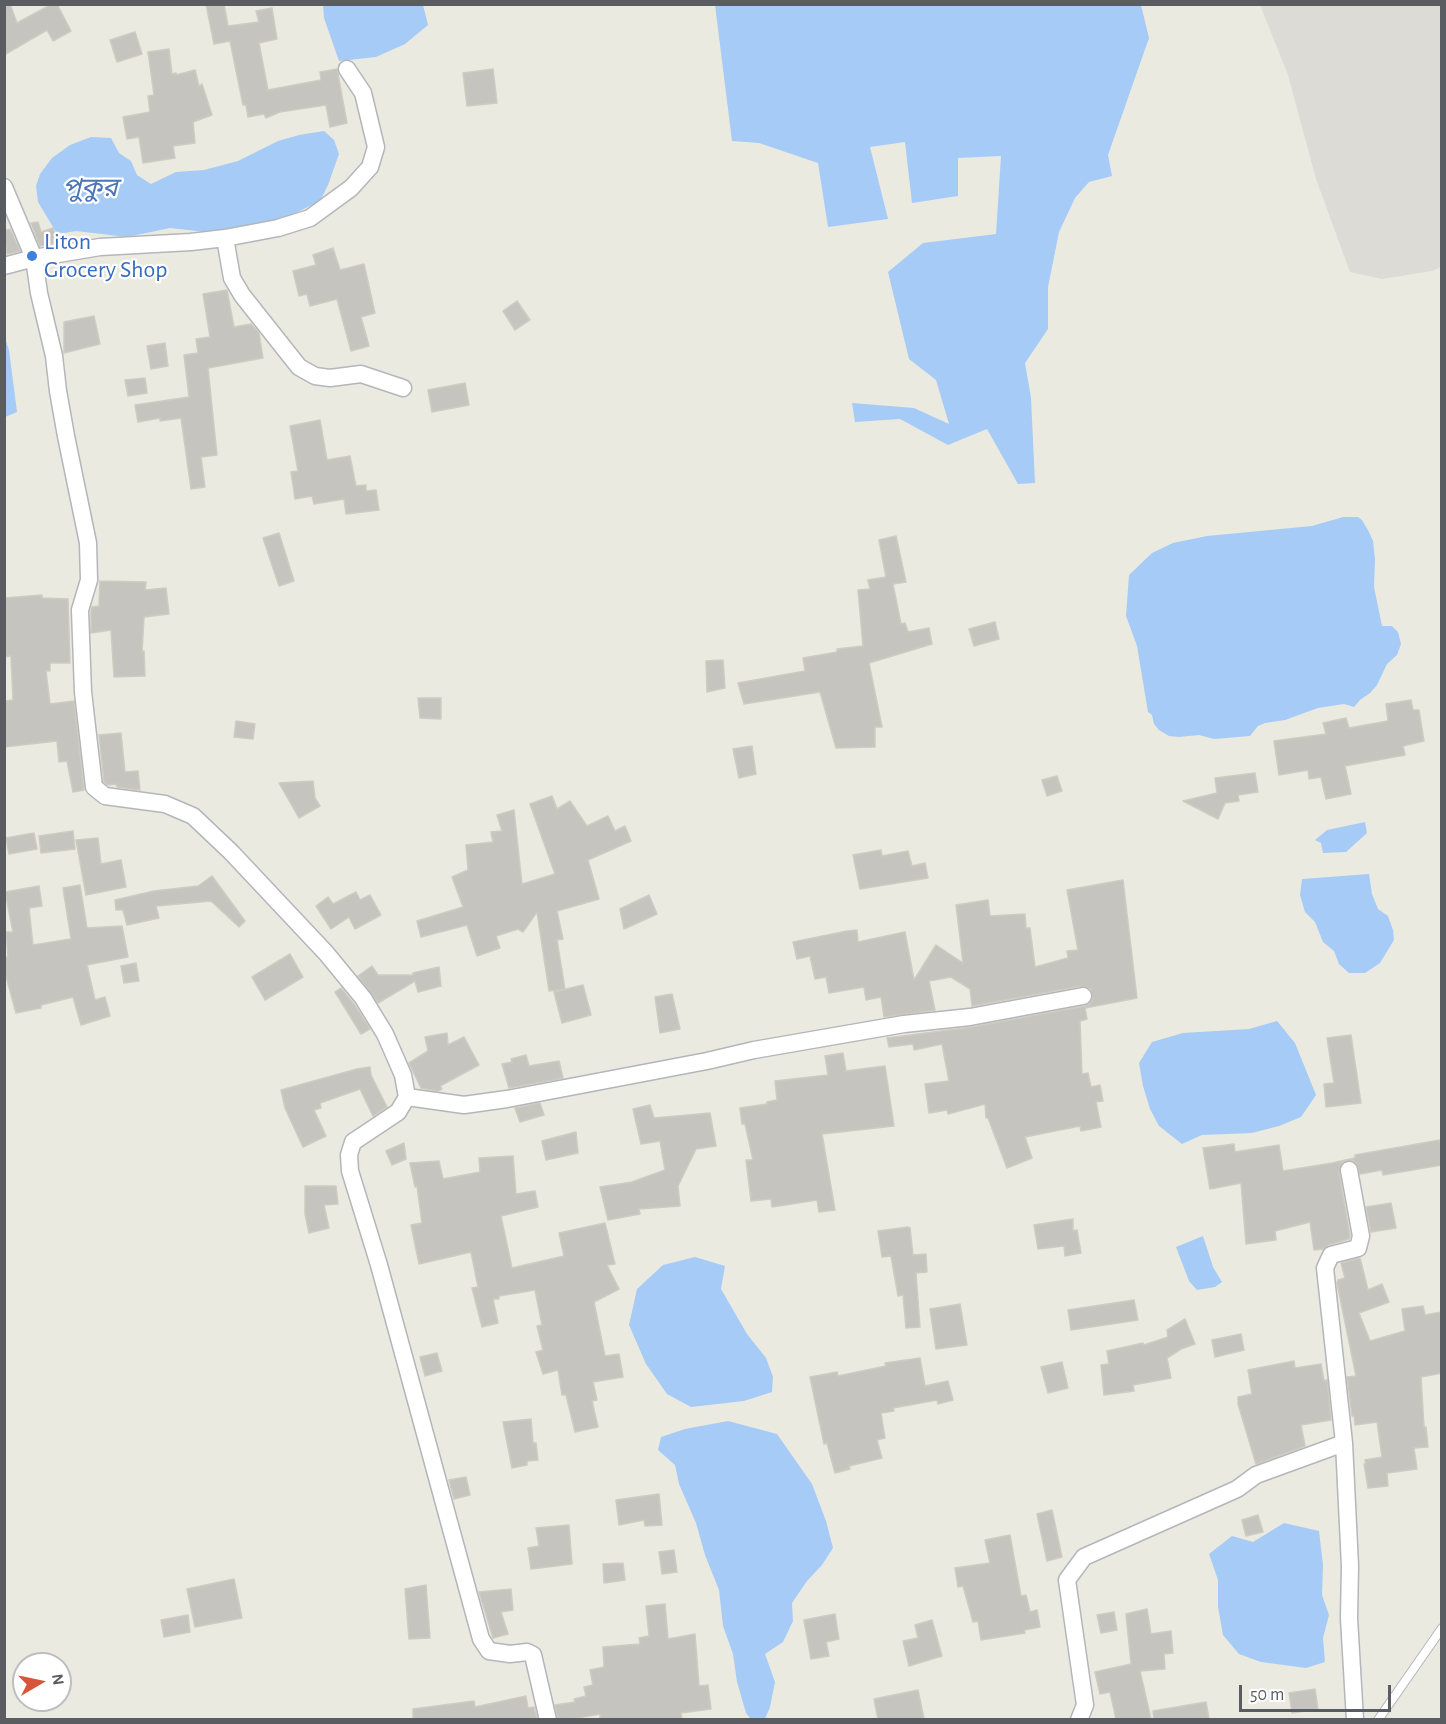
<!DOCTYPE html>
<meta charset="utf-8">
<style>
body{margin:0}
#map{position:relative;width:1446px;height:1724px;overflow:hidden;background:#ebeae1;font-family:"Alegreya Sans",sans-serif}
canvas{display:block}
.frame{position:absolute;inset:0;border:6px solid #595c60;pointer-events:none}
.north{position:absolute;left:12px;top:1652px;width:60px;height:60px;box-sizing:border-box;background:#fff;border:2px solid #bdbebf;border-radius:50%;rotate:81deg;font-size:16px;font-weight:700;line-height:24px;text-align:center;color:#595c60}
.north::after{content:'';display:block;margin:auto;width:21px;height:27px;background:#d7563a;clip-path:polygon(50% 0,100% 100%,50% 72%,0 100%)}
.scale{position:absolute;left:1239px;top:1685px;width:152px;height:27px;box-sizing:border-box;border:3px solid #595c60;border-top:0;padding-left:8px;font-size:18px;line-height:21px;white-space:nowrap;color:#595c60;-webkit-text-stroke:4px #fff;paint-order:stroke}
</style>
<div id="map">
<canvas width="1446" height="1724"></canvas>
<div class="frame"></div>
<div class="north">N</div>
<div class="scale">50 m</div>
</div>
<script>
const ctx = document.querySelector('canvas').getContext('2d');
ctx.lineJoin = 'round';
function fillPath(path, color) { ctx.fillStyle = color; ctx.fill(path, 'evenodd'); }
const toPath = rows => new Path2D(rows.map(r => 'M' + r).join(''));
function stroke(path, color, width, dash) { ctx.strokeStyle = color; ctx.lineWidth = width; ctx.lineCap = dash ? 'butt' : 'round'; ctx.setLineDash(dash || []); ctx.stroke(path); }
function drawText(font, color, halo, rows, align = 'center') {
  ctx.font = font + ' "Alegreya Sans","Noto Sans Bengali",sans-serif'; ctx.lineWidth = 4.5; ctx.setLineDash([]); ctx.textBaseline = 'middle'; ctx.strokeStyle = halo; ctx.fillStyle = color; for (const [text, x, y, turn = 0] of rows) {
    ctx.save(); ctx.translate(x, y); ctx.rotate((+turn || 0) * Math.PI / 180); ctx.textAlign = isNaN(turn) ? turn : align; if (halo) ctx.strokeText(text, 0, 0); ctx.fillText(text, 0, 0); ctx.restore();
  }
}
const industrial = toPath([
 [1260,5,1441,5,1441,267,1432,271,1382,279,1350,272,1316,179,1288,75]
]);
const water = toPath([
 [323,5,423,5,428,25,405,44,376,57,339,61,324,18],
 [715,5,1141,5,1149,38,1108,155,1112,176,1089,182,1075,198,1059,232,1048,287,1048,329,1025,363,1031,398,1035,483,1018,484,987,429,948,445,900,419,855,422,852,403,914,408,949,424,936,380,909,359,888,272,923,243,996,234,1001,156,958,158,958,196,912,203,905,142,870,147,888,219,828,227,818,163,759,143,732,141],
 [324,131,334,140,339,154,328,185,320,201,287,217,230,231,206,232,170,228,127,237,76,231,64,233,56,232,38,202,36,186,40,174,52,158,70,145,91,137,111,138,119,153,131,161,137,175,151,184,176,172,204,170,238,161,278,141,299,135],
 [5,338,9,350,17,412,5,417],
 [1343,517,1358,517,1362,520,1369,532,1373,541,1375,559,1374,587,1382,626,1392,626,1398,632,1401,644,1397,655,1387,664,1377,685,1370,693,1360,700,1354,707,1344,704,1318,708,1285,720,1265,723,1258,726,1250,736,1214,739,1199,735,1179,737,1169,736,1159,730,1154,724,1152,715,1148,712,1137,646,1126,616,1129,575,1152,553,1173,543,1207,536,1312,526],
 [1365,822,1367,833,1346,852,1323,853,1321,843,1315,840,1327,830],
 [1369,874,1372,894,1378,909,1388,916,1393,930,1394,940,1380,963,1365,973,1349,973,1339,964,1334,951,1323,942,1315,922,1305,912,1300,895,1302,879],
 [1277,1021,1295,1043,1316,1095,1301,1117,1279,1126,1252,1133,1202,1135,1182,1144,1159,1126,1150,1109,1143,1086,1139,1063,1152,1042,1183,1033,1249,1029],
 [1203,1236,1213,1267,1222,1282,1215,1287,1197,1290,1189,1281,1176,1247],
 [695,1257,725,1266,721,1289,747,1334,766,1358,773,1377,772,1392,744,1401,691,1407,667,1394,646,1364,629,1325,637,1289,663,1265],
 [728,1421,777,1434,812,1484,826,1521,833,1548,822,1565,807,1581,792,1603,793,1621,783,1642,765,1654,775,1682,770,1707,765,1719,751,1719,746,1713,737,1682,733,1654,723,1626,719,1590,705,1555,696,1523,679,1484,675,1465,658,1450,661,1437,685,1429],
 [1284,1523,1319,1531,1323,1565,1322,1595,1329,1615,1323,1638,1325,1662,1306,1668,1261,1662,1239,1654,1223,1635,1218,1607,1218,1580,1209,1554,1232,1536,1253,1542]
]);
const building = toPath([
 [4,4,10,4,17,23,52,4,57,4,71,31,53,41,47,30,4,55,4,4],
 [206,4,224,4,228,26,259,22,256,11,272,8,277,39,259,43,268,90,321,80,320,72,337,69,347,123,330,127,326,105,280,112,266,118,264,114,248,117,246,105,243,105,230,41,214,44,206,4],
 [135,32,142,54,117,62,110,40,135,32],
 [169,49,172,74,176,73,176,75,195,70,199,86,202,84,212,115,193,122,195,143,173,146,175,158,143,163,139,137,127,139,123,117,150,112,148,96,154,95,148,52,169,49],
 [493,69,497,103,467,106,463,73,493,69],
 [38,222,41,232,53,228,58,243,40,246,31,223,38,222],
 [10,229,20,251,7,254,4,231,10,229],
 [333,248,340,270,364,264,375,313,361,317,369,346,351,351,337,299,310,306,307,294,299,296,293,271,316,265,313,255,333,248],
 [227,290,234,327,251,324,259,333,263,358,208,368,217,455,201,457,205,487,191,489,181,418,160,421,160,418,138,422,135,405,189,397,184,355,198,353,196,339,210,337,203,294,227,290],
 [517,301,530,320,515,330,503,311,517,301],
 [94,316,100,344,64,353,64,322,94,316],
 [165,343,168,366,151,369,147,346,165,343],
 [145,378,147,393,128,396,125,380,145,378],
 [465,383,469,405,432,412,428,390,465,383],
 [320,420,327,460,350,456,356,486,366,485,366,491,376,490,379,510,346,514,344,499,314,504,312,496,295,499,291,472,298,471,290,426,320,420],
 [279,533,294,581,279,586,263,538,279,533],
 [896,536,906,582,893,584,901,624,905,623,908,632,929,628,932,644,869,663,882,727,875,727,875,747,836,748,820,692,744,704,738,683,805,671,803,658,837,652,837,649,863,646,858,590,870,589,868,580,886,577,879,540,896,536],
 [100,581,146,582,145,590,166,588,169,614,144,617,142,652,144,651,145,676,114,677,111,630,91,633,91,611,92,607,99,606,100,581],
 [42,595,42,598,68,599,70,663,50,663,50,671,46,671,50,704,74,701,84,790,73,792,67,761,59,762,57,741,4,747,4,701,13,700,11,656,4,657,4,598,42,595],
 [995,622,999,639,974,646,969,629,995,622],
 [723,660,725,688,707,692,706,661,723,660],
 [418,698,441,698,441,719,420,718,418,698],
 [1411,700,1413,710,1419,710,1424,741,1403,746,1405,755,1345,766,1351,794,1326,799,1321,777,1309,779,1308,770,1279,775,1274,741,1326,734,1323,723,1346,718,1349,728,1388,721,1386,704,1411,700],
 [236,721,255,724,253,739,234,737,236,721],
 [121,733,125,772,138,771,140,790,117,787,116,784,108,785,104,782,99,735,121,733],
 [752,746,756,774,739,778,733,749,752,746],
 [1255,773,1258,792,1238,795,1239,801,1225,803,1218,819,1183,801,1217,793,1215,778,1255,773],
 [1057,776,1062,791,1047,796,1042,780,1057,776],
 [313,781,315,798,320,806,299,818,279,783,313,781],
 [552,796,557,809,570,801,587,826,608,816,615,831,625,826,631,841,588,860,599,899,557,911,563,939,557,940,565,989,549,991,537,912,523,932,518,929,496,936,500,948,477,956,467,925,421,937,417,921,463,907,452,877,468,870,466,845,493,842,491,832,502,831,497,815,514,810,522,884,555,874,530,804,552,796],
 [73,831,75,849,41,853,39,836,73,831],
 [34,833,37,849,9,854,6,838,34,833],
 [98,838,101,864,121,860,126,887,86,895,76,840,98,838],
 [881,850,882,856,908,851,912,866,925,863,928,878,860,889,853,855,881,850],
 [212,876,245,921,239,927,211,901,156,906,159,918,127,925,123,910,116,910,115,900,154,891,198,886,212,876],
 [1123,880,1137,998,1085,1008,1087,1019,1080,1021,1082,1074,1088,1073,1091,1087,1100,1085,1103,1101,1096,1102,1101,1127,1081,1131,1080,1126,1025,1137,1032,1158,1007,1168,988,1118,986,1118,985,1104,948,1114,947,1110,929,1113,925,1084,949,1081,942,1044,914,1050,913,1044,889,1047,887,1038,972,1027,1085,1006,1090,1004,1093,999,1091,989,1081,986,972,1006,970,989,951,977,929,981,935,1010,884,1017,881,997,866,1000,864,987,829,993,826,977,815,979,810,956,797,959,793,942,847,931,857,930,858,942,905,932,914,980,936,945,963,963,956,905,988,900,990,916,1025,914,1026,928,1030,928,1035,967,1068,958,1067,951,1078,950,1067,890,1123,880],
 [80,885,87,928,122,926,128,957,87,965,95,1000,105,997,110,1016,81,1025,73,997,41,1005,41,1008,16,1013,4,969,4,957,8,957,6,932,13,932,5,892,39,886,42,906,29,908,33,945,71,939,63,888,80,885],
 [356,892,360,900,370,895,381,915,355,929,349,917,331,929,316,906,328,897,333,904,356,892],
 [649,895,657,914,624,929,620,909,649,895],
 [290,954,303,977,265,1000,252,977,290,954],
 [136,963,139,981,124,983,121,966,136,963],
 [372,966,378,975,413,975,413,973,439,967,441,986,418,992,415,981,378,1003,358,976,372,966],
 [583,985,591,1015,562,1023,554,992,583,985],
 [341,988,354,1004,370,1029,361,1034,335,992,341,988],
 [672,994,680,1029,660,1033,655,997,672,994],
 [447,1033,448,1045,464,1037,479,1065,440,1086,442,1089,438,1091,421,1088,409,1063,428,1051,425,1037,447,1033],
 [1351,1035,1361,1103,1326,1107,1324,1084,1334,1083,1327,1038,1351,1035],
 [843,1053,846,1071,885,1066,894,1126,822,1134,835,1210,819,1212,817,1200,772,1207,771,1199,751,1201,746,1160,753,1160,745,1124,742,1124,740,1108,767,1104,767,1102,777,1100,775,1081,828,1075,825,1056,843,1053],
 [526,1055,529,1066,559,1061,563,1078,509,1088,502,1064,512,1062,511,1059,526,1055],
 [370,1067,371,1075,387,1107,373,1116,360,1089,320,1103,321,1108,314,1110,326,1136,303,1147,285,1108,281,1090,357,1069,370,1067],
 [540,1103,544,1115,520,1122,515,1108,540,1103],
 [650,1105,654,1118,710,1113,716,1146,696,1149,678,1186,680,1206,639,1209,640,1214,608,1220,600,1187,632,1182,665,1170,660,1141,641,1144,633,1109,650,1105],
 [576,1132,578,1153,546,1160,542,1141,576,1132],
 [1440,1140,1442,1165,1383,1175,1382,1170,1360,1174,1357,1164,1352,1160,1342,1162,1339,1172,1350,1236,1349,1239,1328,1245,1323,1249,1314,1250,1310,1222,1275,1231,1276,1240,1246,1244,1241,1183,1210,1189,1203,1148,1234,1144,1235,1152,1279,1145,1283,1171,1332,1163,1355,1158,1355,1155,1440,1140],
 [404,1143,406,1159,392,1165,386,1151,404,1143],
 [513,1156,516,1194,535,1191,538,1207,501,1216,512,1268,564,1256,559,1233,605,1223,615,1264,607,1265,619,1289,594,1302,605,1356,619,1354,623,1377,593,1382,597,1400,592,1401,598,1427,575,1432,566,1395,562,1395,558,1370,543,1374,536,1352,543,1350,537,1326,542,1325,535,1290,499,1296,499,1299,493,1299,498,1323,482,1327,472,1288,478,1287,471,1252,419,1264,411,1225,422,1223,417,1186,415,1187,410,1163,439,1161,443,1179,480,1172,479,1158,513,1156],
 [305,1186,336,1186,338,1204,324,1205,329,1228,309,1233,305,1214,305,1186],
 [1391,1203,1396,1228,1371,1232,1366,1207,1391,1203],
 [1073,1219,1073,1231,1077,1230,1081,1253,1065,1256,1064,1246,1038,1249,1034,1225,1073,1219],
 [908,1227,910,1228,913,1255,926,1254,927,1272,916,1273,920,1327,906,1328,903,1295,898,1296,891,1256,882,1257,878,1231,908,1227],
 [1360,1258,1368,1290,1382,1284,1389,1302,1359,1313,1370,1341,1405,1331,1402,1309,1423,1306,1425,1315,1442,1312,1442,1373,1421,1377,1424,1427,1426,1427,1428,1447,1414,1448,1417,1469,1387,1473,1388,1486,1368,1488,1364,1464,1366,1464,1365,1460,1382,1457,1377,1422,1355,1425,1354,1416,1352,1416,1347,1377,1356,1376,1337,1283,1338,1280,1345,1278,1341,1263,1360,1258],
 [1134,1300,1138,1320,1071,1330,1068,1310,1134,1300],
 [960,1304,967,1345,936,1349,930,1309,960,1304],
 [1185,1319,1195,1344,1181,1349,1167,1358,1171,1378,1133,1385,1134,1391,1104,1395,1101,1365,1109,1364,1107,1351,1143,1343,1144,1345,1168,1337,1167,1330,1185,1319],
 [1241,1334,1244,1350,1215,1357,1212,1340,1241,1334],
 [437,1353,442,1371,425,1376,420,1357,437,1353],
 [920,1358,925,1386,948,1381,953,1400,938,1404,937,1400,893,1408,894,1411,881,1413,885,1438,877,1440,882,1458,849,1466,850,1469,835,1473,827,1443,824,1444,810,1377,837,1372,838,1376,886,1366,885,1363,920,1358],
 [1294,1361,1295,1368,1321,1364,1324,1381,1327,1380,1331,1420,1301,1425,1305,1446,1256,1464,1238,1404,1238,1397,1252,1394,1248,1370,1294,1361],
 [1062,1362,1068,1388,1048,1393,1041,1367,1062,1362],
 [531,1419,533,1443,536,1443,538,1460,527,1461,527,1465,512,1468,503,1422,531,1419],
 [466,1477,470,1495,454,1499,449,1480,466,1477],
 [659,1494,662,1525,645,1526,644,1520,619,1525,616,1500,659,1494],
 [1052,1510,1062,1557,1047,1561,1037,1514,1052,1510],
 [1258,1515,1263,1532,1246,1536,1242,1520,1258,1515],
 [569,1525,572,1564,531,1569,528,1548,539,1546,536,1528,569,1525],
 [1010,1535,1021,1596,1026,1595,1030,1612,1037,1610,1040,1627,1024,1630,1025,1633,981,1640,978,1621,973,1622,963,1586,958,1587,955,1568,990,1563,985,1540,1010,1535],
 [674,1550,677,1572,662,1574,659,1552,674,1550],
 [623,1563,625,1580,604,1583,603,1564,623,1563],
 [234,1579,242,1618,195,1627,187,1589,234,1579],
 [426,1585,430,1638,409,1639,405,1589,426,1585],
 [511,1589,513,1610,501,1612,508,1634,493,1638,479,1592,511,1589],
 [665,1604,668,1639,695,1634,699,1686,708,1685,711,1709,681,1713,682,1719,600,1719,600,1714,572,1719,558,1719,555,1705,575,1702,574,1699,586,1696,584,1687,593,1685,590,1670,604,1667,603,1647,640,1644,639,1638,649,1636,646,1606,665,1604],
 [1147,1609,1151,1634,1171,1631,1173,1653,1164,1654,1165,1669,1140,1671,1151,1719,1116,1719,1110,1692,1100,1694,1095,1672,1131,1664,1126,1614,1147,1609],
 [1114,1612,1117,1630,1101,1633,1097,1615,1114,1612],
 [835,1614,839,1639,826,1642,829,1656,811,1659,804,1620,835,1614],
 [188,1615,190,1632,164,1637,161,1620,188,1615],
 [932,1620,942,1656,909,1666,903,1641,918,1638,915,1625,932,1620],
 [1315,1689,1318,1709,1292,1713,1289,1693,1315,1689],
 [918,1690,924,1719,878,1719,874,1699,918,1690],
 [526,1696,528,1708,534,1707,537,1719,413,1719,413,1709,474,1701,475,1707,526,1696],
 [1206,1702,1209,1719,1154,1719,1153,1711,1206,1702]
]);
const service = toPath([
 [1378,1720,1442,1628]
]);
const minor = toPath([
 [4,187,34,258,39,293,54,356,58,391,66,436,88,543,89,580,80,610,83,692,94,787,105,796,165,804,193,816,231,852,326,953,363,998,385,1034,403,1075,407,1097,398,1112,353,1142,349,1155,350,1171,379,1265,481,1639,489,1651,510,1654,527,1652,533,1655,548,1720],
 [225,238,232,278,242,295,299,367,315,376,330,378,361,374,403,388],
 [4,266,34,258,100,247,191,242,225,238,278,228,310,218,351,188,370,167,376,147,363,93,347,69],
 [407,1097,464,1105,507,1099,707,1061,754,1050,904,1024,970,1017,1083,996],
 [1344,1443,1350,1566,1349,1618,1355,1720],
 [1079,1720,1085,1705,1067,1580,1084,1557,1237,1489,1256,1475,1344,1443,1325,1268,1331,1255,1358,1248,1361,1236,1349,1170]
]);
const markers = [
 [32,256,6,"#3f7fe0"]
];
const shopNames = [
 ["Liton",44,242],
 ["Grocery Shop",44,270]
];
const waterNames = [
 ["পুকুর",90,188]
];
fillPath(industrial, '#dcdbd5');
fillPath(water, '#a6cbf6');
fillPath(building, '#c6c4be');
stroke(building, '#cfcbc0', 1.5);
stroke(service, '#b3b6ba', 10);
stroke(minor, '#b3b6ba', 19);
stroke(service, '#fff', 8);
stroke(minor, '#fff', 16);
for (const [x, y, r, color] of markers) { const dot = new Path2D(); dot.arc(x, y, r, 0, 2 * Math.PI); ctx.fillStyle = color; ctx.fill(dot); stroke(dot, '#fff', 2); }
drawText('24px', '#366cbe', '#fff', shopNames, 'left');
drawText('italic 26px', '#4c75b6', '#fff', waterNames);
</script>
